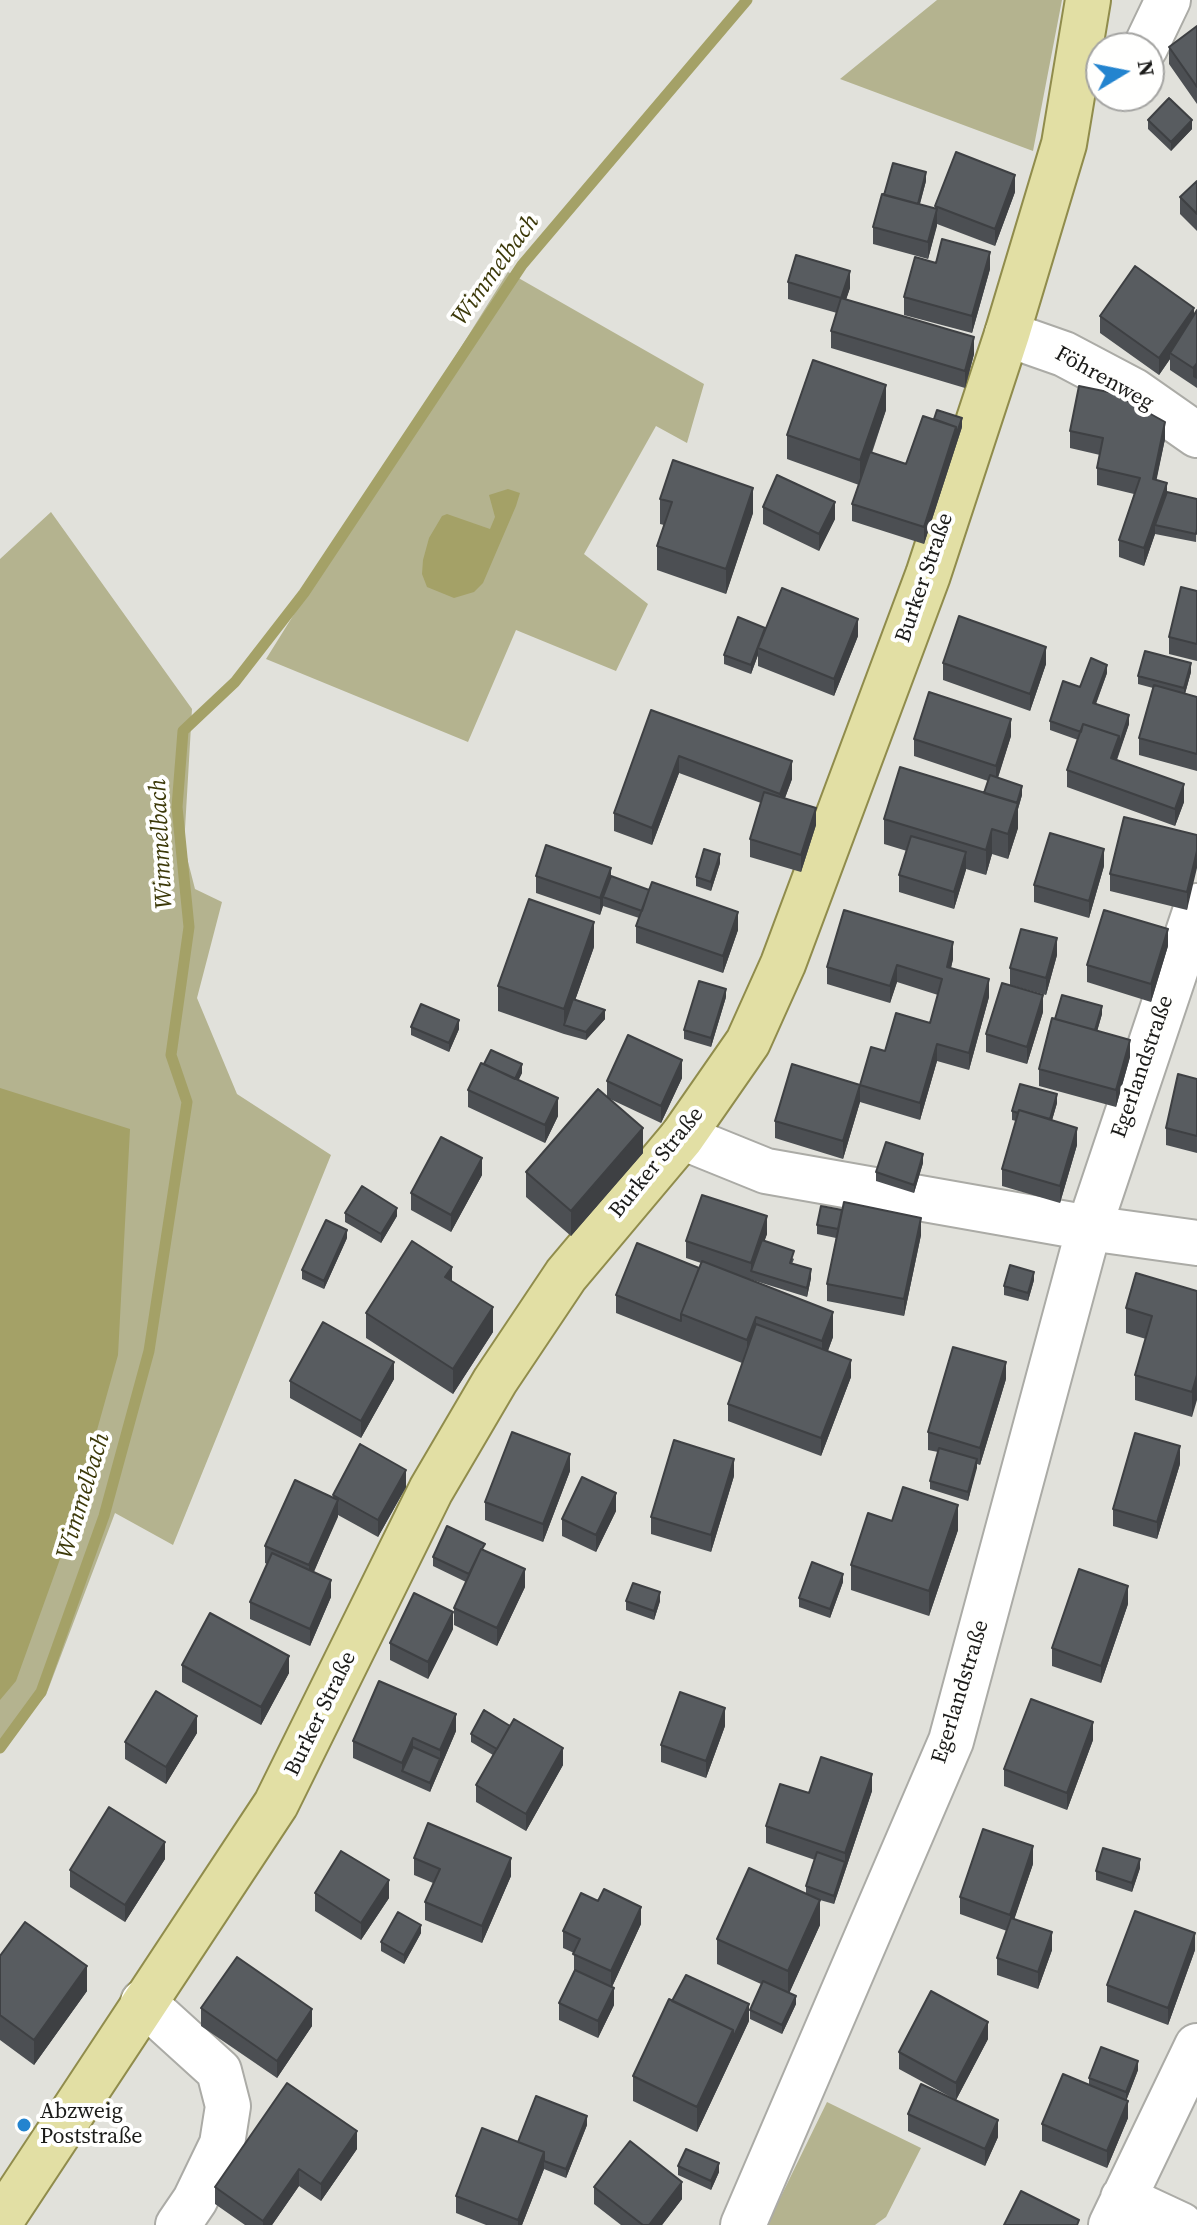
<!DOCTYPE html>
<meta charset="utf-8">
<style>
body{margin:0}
#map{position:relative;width:1197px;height:2225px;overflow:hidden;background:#e1e1db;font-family:"Source Serif 4",serif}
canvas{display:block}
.north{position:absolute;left:1085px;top:32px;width:80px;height:80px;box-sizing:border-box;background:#fffffe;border:2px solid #a4a4a2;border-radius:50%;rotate:80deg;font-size:22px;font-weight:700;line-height:32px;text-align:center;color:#1b1b19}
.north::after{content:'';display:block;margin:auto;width:28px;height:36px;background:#2384cf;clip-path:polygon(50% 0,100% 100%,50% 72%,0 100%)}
</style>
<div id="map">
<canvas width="1197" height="2225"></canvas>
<div class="north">N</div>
</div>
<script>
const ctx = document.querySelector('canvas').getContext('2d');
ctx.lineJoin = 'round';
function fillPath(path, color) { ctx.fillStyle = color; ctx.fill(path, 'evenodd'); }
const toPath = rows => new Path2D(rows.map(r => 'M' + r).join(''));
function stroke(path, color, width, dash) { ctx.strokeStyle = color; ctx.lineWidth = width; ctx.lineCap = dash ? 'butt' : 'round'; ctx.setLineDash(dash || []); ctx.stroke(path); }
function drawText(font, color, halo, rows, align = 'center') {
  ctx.font = font + ' "Source Serif 4",serif'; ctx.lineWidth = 8; ctx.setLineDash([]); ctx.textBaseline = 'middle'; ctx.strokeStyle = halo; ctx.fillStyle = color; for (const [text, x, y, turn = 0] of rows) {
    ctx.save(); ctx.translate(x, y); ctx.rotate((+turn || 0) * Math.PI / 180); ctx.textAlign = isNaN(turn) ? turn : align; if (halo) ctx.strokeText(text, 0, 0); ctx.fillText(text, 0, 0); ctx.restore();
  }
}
const green = toPath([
 [937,0,1062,0,1033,151,840,79],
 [508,272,704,384,687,443,656,426,584,554,648,604,616,671,516,630,468,742,266,659],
 [51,512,192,709,184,846,195,889,222,902,197,998,237,1094,331,1155,173,1545,115,1513,46,1695,0,1748,0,559],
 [827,2102,921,2148,886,2217,875,2225,767,2225]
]);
const water = toPath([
 [508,489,520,493,516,506,483,583,474,592,454,598,427,587,422,574,423,560,429,538,442,516,447,514,490,529,495,517,489,495],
 [0,1088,130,1129,118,1355,64,1548,16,1681,0,1700]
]);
const stream = toPath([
 [0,1748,41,1692,104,1516,149,1351,187,1102,171,1055,189,927,177,807,183,731,235,682,304,593,522,265,747,0]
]);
const minor = toPath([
 [1145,48,1168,0],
 [1007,334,1064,354,1134,391,1197,435],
 [682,1137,766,1171,1089,1228,1197,1243],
 [143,2002,219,2071,228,2106,222,2144,195,2200,178,2225],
 [1123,2198,1181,2225],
 [743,2225,951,1741,1089,1228,1197,906],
 [1111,2225,1197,2046]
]);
const major = toPath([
 [0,2222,276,1804,431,1490,495,1381,566,1275,682,1137,748,1042,783,964,928,575,1007,334,1064,144,1088,0]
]);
const wall = toPath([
 [1197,26,1197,104,1169,64,1169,47],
 [1148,120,1192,129,1171,151,1148,129],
 [926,181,920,204,935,209,935,206,1015,192,995,246,937,224,928,259,873,244,873,227,884,195],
 [1197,181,1197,231,1180,214,1180,197],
 [936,263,990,269,972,333,904,315,904,297],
 [788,282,850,288,846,299,974,354,965,388,831,348,831,331,837,313,788,299],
 [1197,310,1197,388,1170,370,1170,359,1159,375,1100,333,1100,316,1194,315],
 [886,410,872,453,906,464,962,427,924,544,852,521,852,504,859,485,787,459,787,435],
 [1070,431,1165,439,1156,480,1167,492,1197,499,1196,542,1155,534,1144,566,1119,557,1119,540,1134,494,1097,485,1097,468,1100,455,1070,448],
 [660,499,753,513,726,594,657,570,657,546,664,525,660,524],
 [763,507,835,519,819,551,763,524],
 [1197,591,1197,661,1169,654,1169,637],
 [765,628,858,636,834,696,758,666,758,655,751,674,724,664,724,655],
 [943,663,1046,664,1030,711,943,680],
 [1191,672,1185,694,1197,697,1197,771,1139,755,1139,738,1153,688,1138,684,1138,676],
 [1107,673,1096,704,1129,724,1117,760,1184,802,1175,826,1067,787,1067,770,1078,740,1050,730,1050,721,1080,687],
 [651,710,792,779,785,798,816,825,801,872,750,857,750,839,761,803,679,773,652,845,614,831,614,813],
 [1011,736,998,778,1022,795,1018,809,1018,828,1008,859,992,854,986,875,966,869,954,909,899,892,899,875,907,851,884,844,884,819,984,793,988,781,914,756,914,739],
 [1197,835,1187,910,1110,891,1110,874],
 [720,863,711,891,696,886,696,877],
 [1104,866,1089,918,1034,902,1034,885],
 [536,876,611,876,738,930,723,973,636,943,636,926,639,918,603,906,600,915,536,893],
 [1168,946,1151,1002,1087,982,1087,965],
 [594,947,575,1000,605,1019,586,1040,564,1034,498,1011,498,986],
 [1057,955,1046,995,1010,985,1010,968],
 [953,959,951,968,989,997,969,1070,937,1061,920,1120,860,1102,843,1159,775,1138,775,1121,860,1085,885,1051,930,1023,938,995,897,982,890,1003,827,984,827,967],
 [726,997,711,1047,684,1039,684,1030],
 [1043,1012,1027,1064,986,1052,986,1034],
 [1102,1014,1097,1031,1130,1057,1116,1107,1039,1086,1039,1069,1055,1019],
 [411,1027,459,1029,449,1052,411,1035],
 [522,1073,518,1080,558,1116,545,1143,468,1107,468,1090],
 [682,1078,661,1123,610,1099,643,1153,571,1236,526,1197,526,1172,607,1097,607,1081],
 [1197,1079,1197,1153,1166,1145,1166,1128],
 [1057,1103,1052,1120,1077,1145,1060,1203,1002,1186,1002,1169,1016,1121,1012,1120,1012,1111],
 [923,1163,914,1193,876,1181,876,1172],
 [482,1175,451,1232,411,1210,411,1193],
 [345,1213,397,1216,381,1243,345,1222],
 [817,1225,921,1235,904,1316,827,1301,827,1284,836,1238,817,1234],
 [767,1234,764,1241,794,1259,792,1264,811,1278,807,1297,749,1279,833,1337,828,1351,851,1377,821,1456,728,1421,728,1404,742,1363,616,1313,616,1295,699,1268,701,1263,686,1258,686,1241],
 [347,1238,324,1289,302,1279,302,1270],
 [1034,1280,1028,1301,1004,1295,1004,1286],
 [452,1281,493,1332,453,1394,366,1338,366,1313],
 [1197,1291,1192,1417,1135,1400,1135,1375,1146,1339,1126,1333,1126,1308],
 [394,1379,361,1438,290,1398,290,1381],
 [1006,1379,980,1465,977,1464,968,1501,930,1489,930,1481,938,1452,928,1450,928,1432],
 [1180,1464,1157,1539,1113,1526,1113,1509],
 [570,1471,543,1542,485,1520,485,1502],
 [734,1476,711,1552,651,1534,651,1517],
 [406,1487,378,1537,338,1515,314,1572,331,1597,310,1646,250,1619,250,1602,267,1564,265,1563,265,1546,333,1498,333,1495],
 [616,1511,596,1552,562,1536,562,1519],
 [892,1521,958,1530,929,1616,851,1590,851,1565],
 [485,1551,525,1587,497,1646,454,1625,454,1608,466,1582,433,1566,433,1557],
 [843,1582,830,1618,799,1607,799,1598],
 [626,1601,660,1601,654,1620,626,1610],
 [1128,1604,1101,1683,1052,1666,1052,1648],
 [453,1629,428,1679,390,1660,390,1643],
 [182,1665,289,1673,261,1725,182,1682],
 [725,1726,706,1778,661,1762,661,1745],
 [456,1731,430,1792,353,1758,353,1741],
 [197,1733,166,1784,125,1759,125,1742],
 [471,1734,563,1765,526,1831,476,1802,476,1785,493,1755,471,1742],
 [1093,1740,1067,1810,1004,1786,1004,1769],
 [872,1791,834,1904,820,1900,820,1925,789,1993,796,2004,782,2034,750,2019,750,2010,761,1984,717,1964,717,1939,806,1893,806,1886,815,1860,766,1843,766,1826,809,1793],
 [414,1858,511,1876,482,1943,425,1920,425,1902,433,1883,414,1875],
 [165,1859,125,1922,70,1887,70,1870],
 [1033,1864,1014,1919,1052,1950,1038,1989,997,1975,997,1958,1007,1931,960,1914,960,1897],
 [1140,1868,1132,1892,1096,1880,1096,1871],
 [315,1893,389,1898,361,1940,315,1911],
 [641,1924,612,1987,614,2005,598,2038,559,2020,559,2003,574,1971,574,1953,563,1948,563,1931],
 [421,1933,404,1964,381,1951,381,1942],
 [1195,1950,1168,2025,1107,2002,1107,1985],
 [0,1956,87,1991,34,2065,0,2040],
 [201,2008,312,2026,277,2078,201,2026],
 [749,2021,697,2132,633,2101,633,2076],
 [988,2039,956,2100,899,2069,899,2052],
 [1138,2070,1126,2101,1128,2118,1107,2168,1042,2141,1042,2124,1089,2085,1089,2078],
 [908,2114,998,2137,985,2166,908,2131],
 [587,2125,566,2178,544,2169,522,2225,486,2225,456,2213,456,2196,518,2142],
 [357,2149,321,2201,299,2186,272,2225,245,2225,215,2204,215,2187],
 [678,2166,719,2172,711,2190,678,2175],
 [594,2187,682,2199,662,2225,621,2225,594,2204]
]);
const shadedWall = toPath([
 [1192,120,1192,129,1171,151,1171,142],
 [926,172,926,181,915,221,915,212],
 [1015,175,1015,192,995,246,995,229],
 [937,209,937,226,928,259,928,242],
 [990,252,990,269,972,333,972,316],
 [850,271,850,288,841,315,841,298],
 [1194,308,1194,325,1170,353,1170,359,1159,375,1159,358],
 [974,337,974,354,965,388,965,371],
 [1197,363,1197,379,1193,377,1193,368],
 [886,385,886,410,860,485,860,460],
 [962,418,962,427,924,544,924,527,956,427],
 [1165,422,1165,439,1153,497,1153,479],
 [1167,483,1167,500,1155,525,1155,534,1144,566,1144,548],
 [753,488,753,513,726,594,726,569],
 [835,502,835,519,819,551,819,534],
 [858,619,858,636,834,696,834,679],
 [765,628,758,648,758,655,751,674,751,665],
 [1046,647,1046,664,1030,711,1030,694],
 [1191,663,1191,672,1184,697,1184,688],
 [1107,665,1107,673,1093,711,1093,703],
 [1129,715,1129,724,1111,775,1111,758,1119,736],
 [1011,719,1011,736,996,783,996,766],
 [679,756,679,773,652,845,652,828],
 [792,761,792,779,780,811,780,794],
 [1184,784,1184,802,1175,826,1175,809],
 [1022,786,1022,795,1018,809,1018,828,1008,859,1008,834],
 [816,808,816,825,801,872,801,855],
 [992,829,992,854,986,875,986,850],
 [1104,849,1104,866,1089,918,1089,901],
 [1197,851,1197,868,1187,910,1187,892],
 [966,852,966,870,954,909,954,892],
 [720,854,720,863,711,891,711,882],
 [611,868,611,885,603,897,603,906,600,915,600,898],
 [738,912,738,930,723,973,723,956],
 [594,922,594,947,566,1026,564,1025,564,1034,564,1009],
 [1168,929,1168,946,1151,1002,1151,984],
 [1057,938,1057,955,1046,995,1046,978],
 [953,942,953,959,947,984,947,967],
 [897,965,897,982,890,1003,890,986],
 [989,979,989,997,969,1070,969,1053],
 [726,989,726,997,711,1047,711,1038],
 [1043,995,1043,1012,1027,1064,1027,1047],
 [1102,1006,1102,1014,1093,1046,1093,1038],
 [605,1010,605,1019,586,1040,586,1032],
 [459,1020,459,1029,449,1052,449,1043],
 [1130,1040,1130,1057,1116,1107,1116,1090],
 [937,1044,937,1061,920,1120,920,1103],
 [682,1060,682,1078,661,1123,661,1106],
 [522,1064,522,1073,512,1094,512,1086],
 [860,1085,860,1102,843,1159,843,1141],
 [1057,1094,1057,1103,1049,1131,1049,1122],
 [558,1098,558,1116,545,1143,545,1125],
 [643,1128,643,1153,571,1236,571,1211],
 [1077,1128,1077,1145,1060,1203,1060,1186],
 [923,1154,923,1163,914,1193,914,1185],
 [482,1158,482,1175,451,1232,451,1215],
 [397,1208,397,1216,381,1243,381,1234],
 [767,1216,767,1234,754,1272,751,1271,751,1263],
 [921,1218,921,1235,904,1316,904,1299],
 [347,1230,347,1238,324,1289,324,1281],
 [452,1267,452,1292,445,1277],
 [811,1269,811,1278,807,1297,807,1288],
 [1034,1272,1034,1280,1028,1301,1028,1293],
 [493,1307,493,1332,453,1394,453,1369],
 [833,1312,833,1337,822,1366,822,1341],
 [756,1317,756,1342,747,1365,747,1340],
 [851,1360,851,1377,821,1456,821,1438],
 [394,1362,394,1379,361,1438,361,1421],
 [1006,1362,1006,1379,980,1465,980,1448],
 [1197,1375,1197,1400,1192,1417,1192,1392],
 [1180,1446,1180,1464,1157,1539,1157,1522],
 [570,1454,570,1471,543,1542,543,1524],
 [734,1459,734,1476,711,1552,711,1535],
 [977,1459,977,1468,968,1501,968,1492],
 [406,1470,406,1487,378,1537,378,1520],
 [616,1493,616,1511,596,1552,596,1535],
 [338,1500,338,1517,309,1582,309,1565],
 [958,1505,958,1530,929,1616,929,1591],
 [525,1569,525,1587,497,1646,497,1628],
 [843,1574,843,1582,830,1618,830,1609],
 [331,1580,331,1597,310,1646,310,1629],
 [1128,1586,1128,1604,1101,1683,1101,1666],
 [660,1592,660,1601,654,1620,654,1611],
 [453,1612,453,1629,428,1679,428,1662],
 [289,1656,289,1673,261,1725,261,1707],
 [725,1708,725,1726,706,1778,706,1761],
 [456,1714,456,1731,430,1792,430,1783,440,1759,440,1750],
 [197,1716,197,1733,166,1784,166,1767],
 [1093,1722,1093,1740,1067,1810,1067,1793],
 [413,1738,413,1755,402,1771,402,1763],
 [563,1748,563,1765,526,1831,526,1814],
 [872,1774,872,1791,834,1904,834,1896,845,1862,845,1853],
 [165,1842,165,1859,125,1922,125,1905],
 [1033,1846,1033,1864,1010,1932,1010,1915],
 [511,1858,511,1876,482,1943,482,1926],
 [1140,1859,1140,1868,1132,1892,1132,1883],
 [389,1880,389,1898,361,1940,361,1923],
 [820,1900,820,1925,788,1996,788,1971],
 [641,1907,641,1924,611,1989,611,1971],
 [421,1925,421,1933,404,1964,404,1955],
 [1052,1932,1052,1950,1038,1989,1038,1972],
 [1195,1933,1195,1950,1168,2025,1168,2008],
 [87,1966,87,1991,34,2065,34,2040],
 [614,1988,614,2005,598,2038,598,2021],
 [796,1996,796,2004,782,2034,782,2025],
 [749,2004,749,2021,697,2132,697,2107,733,2030],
 [312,2009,312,2026,277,2078,277,2061],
 [988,2022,988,2039,956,2100,956,2083],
 [1138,2061,1138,2070,1126,2101,1126,2092],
 [1128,2101,1128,2118,1107,2168,1107,2151],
 [587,2116,587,2125,566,2178,566,2169],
 [998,2120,998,2137,985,2166,985,2149],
 [357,2131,357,2149,321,2201,321,2184],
 [544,2152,544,2169,522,2225,518,2225,518,2220],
 [719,2163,719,2172,711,2190,711,2181],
 [299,2169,299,2186,272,2225,263,2225,263,2221],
 [682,2182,682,2199,662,2225,649,2225]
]);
const building = toPath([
 [1197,26,1197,87,1169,47,1197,26],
 [1169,98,1192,120,1171,142,1148,120,1169,98],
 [956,152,1015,175,995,229,935,206,956,152],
 [893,163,926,172,918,204,884,195,893,163],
 [1197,181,1197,214,1180,197,1197,181],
 [882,194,937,209,928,242,873,227,882,194],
 [942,239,990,252,972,316,904,297,915,257,936,263,942,239],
 [796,255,850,271,841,298,788,282,796,255],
 [1135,266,1194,308,1159,358,1100,316,1135,266],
 [841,298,974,337,965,371,831,331,841,298],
 [1197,310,1197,363,1193,368,1170,353,1197,310],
 [813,360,886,385,860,460,787,435,813,360],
 [1079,386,1113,393,1165,422,1153,479,1167,483,1144,548,1119,540,1140,478,1097,468,1103,438,1070,431,1079,386],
 [937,410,962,418,956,435,956,427,934,419,937,410],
 [923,416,956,427,924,527,852,504,870,452,906,464,923,416],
 [673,460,753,488,726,569,657,546,672,502,660,499,673,460],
 [777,475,835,502,819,534,763,507,777,475],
 [1167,492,1197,499,1197,529,1196,534,1155,525,1167,492],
 [1181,587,1197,591,1197,644,1169,637,1181,587],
 [782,588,858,619,834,679,758,648,782,588],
 [959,616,1046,647,1030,694,943,663,959,616],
 [738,617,765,628,751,665,724,655,738,617],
 [1145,651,1191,663,1184,688,1138,676,1145,651],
 [1091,658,1107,665,1093,703,1129,715,1119,745,1119,736,1083,724,1081,732,1050,721,1063,681,1080,687,1091,658],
 [1154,685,1197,697,1197,754,1139,738,1154,685],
 [929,692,1011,719,996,766,914,739,929,692],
 [651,710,792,761,780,794,679,756,652,828,614,813,651,710],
 [1083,724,1119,736,1111,758,1184,784,1175,809,1067,770,1083,724],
 [900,767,1018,803,1008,834,992,829,986,850,884,819,900,767],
 [990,775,1022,786,1017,803,984,793,990,775],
 [764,792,816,808,801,855,750,839,764,792],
 [1124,817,1197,835,1197,851,1187,892,1110,874,1124,817],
 [1050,833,1104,849,1089,901,1034,885,1050,833],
 [911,836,966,852,954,892,899,875,911,836],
 [546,845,611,868,600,898,536,876,546,845],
 [704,849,720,854,711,882,696,877,704,849],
 [611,876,649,890,642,911,603,897,611,876],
 [652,882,738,912,723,956,636,926,652,882],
 [529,899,594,922,564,1009,498,986,529,899],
 [844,910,953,942,947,967,989,979,969,1053,937,1044,920,1103,860,1085,871,1047,885,1051,896,1013,930,1023,942,979,897,965,890,986,827,967,844,910],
 [1104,910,1168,929,1151,984,1087,965,1104,910],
 [1021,929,1057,938,1046,978,1010,968,1021,929],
 [699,981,726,989,711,1038,684,1030,699,981],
 [1002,983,1043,995,1027,1047,986,1034,1002,983],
 [1062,995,1102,1006,1095,1030,1055,1019,1062,995],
 [573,999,605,1010,586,1032,564,1025,573,999],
 [421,1004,459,1020,449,1043,411,1027,421,1004],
 [1052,1018,1130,1040,1116,1090,1039,1069,1052,1018],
 [628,1035,682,1060,661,1106,607,1081,628,1035],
 [491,1050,522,1064,515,1079,484,1064,491,1050],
 [481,1063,558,1098,545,1125,468,1090,481,1063],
 [792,1064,860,1085,843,1141,775,1121,792,1064],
 [1178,1074,1197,1079,1197,1136,1166,1128,1178,1074],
 [1020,1084,1057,1094,1050,1119,1019,1110,1018,1113,1012,1111,1020,1084],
 [598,1089,643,1128,571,1211,526,1172,598,1089],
 [1019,1110,1077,1128,1060,1186,1002,1169,1019,1110],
 [441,1137,482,1158,451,1215,411,1193,441,1137],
 [886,1142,923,1154,914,1185,876,1172,886,1142],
 [362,1186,397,1208,381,1234,345,1213,362,1186],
 [702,1195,767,1216,751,1263,686,1241,702,1195],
 [844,1202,921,1218,904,1299,827,1284,844,1202],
 [821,1206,842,1210,838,1229,817,1225,821,1206],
 [326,1220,347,1230,324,1281,302,1270,326,1220],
 [762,1240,794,1251,790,1263,811,1269,807,1288,751,1271,762,1240],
 [412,1241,452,1267,445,1277,493,1307,453,1369,366,1313,412,1241],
 [637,1243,699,1268,681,1314,681,1321,616,1295,637,1243],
 [702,1261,833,1312,822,1341,756,1317,747,1340,681,1314,702,1261],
 [1010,1265,1034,1272,1028,1293,1004,1286,1010,1265],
 [1136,1273,1197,1291,1197,1375,1192,1392,1135,1375,1152,1316,1126,1308,1136,1273],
 [323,1322,394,1362,361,1421,290,1381,323,1322],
 [756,1324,851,1360,821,1438,728,1404,756,1324],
 [953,1347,1006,1362,980,1448,928,1432,953,1347],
 [512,1432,570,1454,543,1524,485,1502,512,1432],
 [1135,1433,1180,1446,1157,1522,1113,1509,1135,1433],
 [674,1440,734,1459,711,1535,651,1517,674,1440],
 [360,1444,406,1470,378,1520,333,1495,360,1444],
 [939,1448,977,1459,968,1492,930,1481,939,1448],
 [582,1477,616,1493,596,1535,562,1519,582,1477],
 [295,1480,338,1500,309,1565,265,1546,295,1480],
 [903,1487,958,1505,929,1591,851,1565,868,1513,892,1521,903,1487],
 [447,1526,485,1544,482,1549,481,1549,469,1574,433,1557,447,1526],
 [481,1549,525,1569,497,1628,454,1608,481,1549],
 [272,1553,331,1580,310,1629,250,1602,272,1553],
 [812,1562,843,1574,830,1609,799,1598,812,1562],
 [1079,1569,1128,1586,1101,1666,1052,1648,1079,1569],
 [633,1583,660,1592,654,1611,626,1601,633,1583],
 [414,1593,453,1612,428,1662,390,1643,414,1593],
 [210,1613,289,1656,261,1707,182,1665,210,1613],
 [379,1681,456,1714,440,1750,413,1738,402,1763,353,1741,379,1681],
 [156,1691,197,1716,166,1767,125,1742,156,1691],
 [680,1692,725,1708,706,1761,661,1745,680,1692],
 [1031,1699,1093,1722,1067,1793,1004,1769,1031,1699],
 [484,1710,510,1726,497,1749,471,1734,484,1710],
 [514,1719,563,1748,526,1814,476,1785,514,1719],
 [413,1747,440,1759,430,1783,402,1771,413,1747],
 [821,1757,872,1774,845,1853,766,1826,780,1784,809,1793,821,1757],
 [109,1807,165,1842,125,1905,70,1870,109,1807],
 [428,1823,511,1858,482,1926,425,1902,440,1869,414,1858,428,1823],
 [983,1829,1033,1846,1010,1915,960,1897,983,1829],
 [1103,1848,1140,1859,1132,1883,1096,1871,1103,1848],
 [341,1851,389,1880,361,1923,315,1893,341,1851],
 [817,1852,845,1862,834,1896,806,1886,817,1852],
 [749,1868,820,1900,788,1971,717,1939,749,1868],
 [604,1889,641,1907,611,1971,573,1954,580,1939,563,1931,581,1893,598,1901,604,1889],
 [1135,1911,1195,1933,1168,2008,1107,1985,1135,1911],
 [398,1912,421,1925,404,1955,381,1942,398,1912],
 [1011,1918,1052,1932,1038,1972,997,1958,1011,1918],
 [25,1922,87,1966,34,2040,0,2015,0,1956,25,1922],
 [237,1957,312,2009,277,2061,201,2008,237,1957],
 [575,1970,614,1988,598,2021,559,2003,575,1970],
 [686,1975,749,2004,733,2038,733,2030,672,2001,686,1975],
 [763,1981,796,1996,782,2025,750,2010,763,1981],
 [931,1991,988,2022,956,2083,899,2052,931,1991],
 [669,1999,733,2030,697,2107,633,2076,669,1999],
 [1101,2047,1138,2061,1126,2092,1089,2078,1101,2047],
 [1063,2074,1128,2101,1107,2151,1042,2124,1063,2074],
 [287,2083,357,2131,321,2184,299,2169,263,2221,215,2187,287,2083],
 [921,2084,998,2120,985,2149,908,2114,921,2084],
 [536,2096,587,2116,566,2169,544,2161,544,2152,518,2142,536,2096],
 [482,2128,544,2152,518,2220,456,2196,482,2128],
 [630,2141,682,2182,649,2225,643,2225,594,2187,630,2141],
 [686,2149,719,2163,711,2181,678,2166,686,2149],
 [1021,2191,1079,2220,1077,2225,1004,2225,1021,2191]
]);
const markers = [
 [24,2125,8,"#2384cf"]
];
const streetNames = [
 ["Föhrenweg",1104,379,29],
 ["Burker Straße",925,578,-71],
 ["Egerlandstraße",1143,1067,-71],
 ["Burker Straße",657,1163,-51],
 ["Egerlandstraße",961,1692,-73],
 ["Burker Straße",321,1714,-64]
];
const poiNames = [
 ["Abzweig",40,2112],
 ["Poststraße",40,2137]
];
const waterNames = [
 ["Wimmelbach",496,270,-54],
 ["Wimmelbach",162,844,-93],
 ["Wimmelbach",84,1496,-73]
];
fillPath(green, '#b4b38f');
fillPath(water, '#a4a167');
stroke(stream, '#a4a167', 11);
stroke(minor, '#ababa6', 48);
stroke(major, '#908c4c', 48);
stroke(minor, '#fff', 44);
stroke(major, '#e2dfa4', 44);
fillPath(wall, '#4c4f53');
fillPath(shadedWall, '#3e4043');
fillPath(building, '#585c60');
stroke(building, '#3e4043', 2);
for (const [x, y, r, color] of markers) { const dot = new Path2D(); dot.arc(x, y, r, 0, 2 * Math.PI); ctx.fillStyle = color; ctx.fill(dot); stroke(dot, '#fffffe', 3); }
drawText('22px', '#1b1b19', '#fffffe', streetNames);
drawText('22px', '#1b1b19', '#fffffe', poiNames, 'left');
drawText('italic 24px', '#3c3909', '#fffffe', waterNames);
</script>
